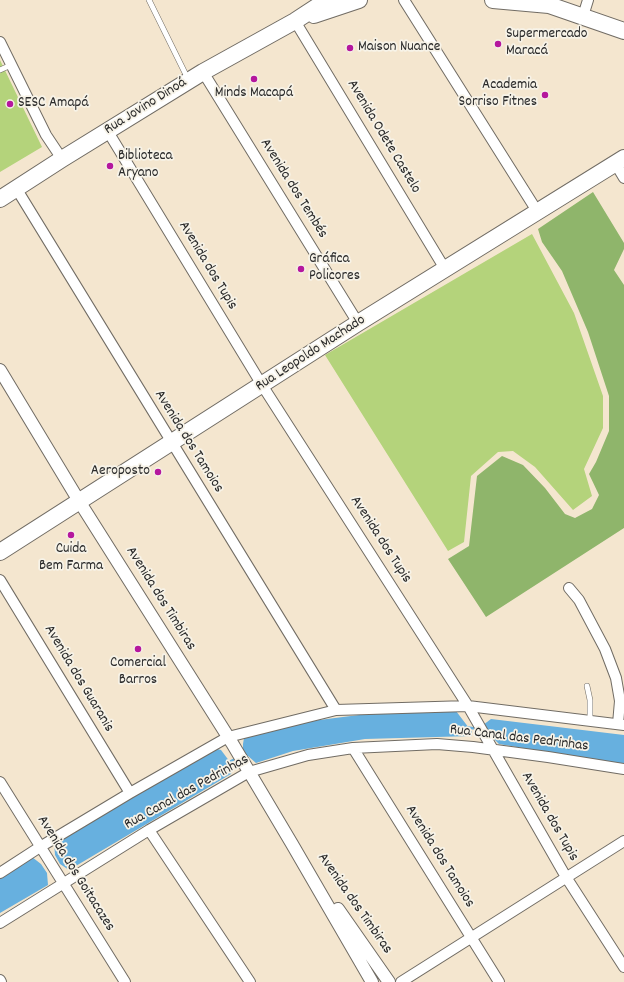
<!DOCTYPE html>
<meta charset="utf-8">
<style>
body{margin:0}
canvas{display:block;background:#f4e6cf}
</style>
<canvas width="624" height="982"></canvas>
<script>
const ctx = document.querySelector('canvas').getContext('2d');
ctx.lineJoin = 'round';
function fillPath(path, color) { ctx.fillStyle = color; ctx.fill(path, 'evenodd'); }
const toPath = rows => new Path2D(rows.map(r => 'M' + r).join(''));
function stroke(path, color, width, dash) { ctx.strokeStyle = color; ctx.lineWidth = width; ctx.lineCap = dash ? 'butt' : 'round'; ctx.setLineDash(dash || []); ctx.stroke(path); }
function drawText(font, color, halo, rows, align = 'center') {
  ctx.font = font + ' Dekko,sans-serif'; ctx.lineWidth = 3.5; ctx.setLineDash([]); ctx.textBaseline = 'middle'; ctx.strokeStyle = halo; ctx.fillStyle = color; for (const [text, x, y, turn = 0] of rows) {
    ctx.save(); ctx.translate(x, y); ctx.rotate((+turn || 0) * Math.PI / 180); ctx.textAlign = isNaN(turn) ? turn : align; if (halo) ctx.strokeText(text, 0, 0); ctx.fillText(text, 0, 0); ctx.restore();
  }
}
const green = toPath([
 [0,60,42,147,0,172],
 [532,234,574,313,603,396,603,428,584,469,592,496,573,510,535,467,513,451,498,452,471,476,464,542,448,551,325,355]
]);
const forest = toPath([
 [593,192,624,243,624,249,614,270,624,285,624,528,486,617,448,559,469,546,477,476,502,456,523,465,545,488,565,514,575,518,592,509,599,495,589,474,596,462,609,431,609,396,588,332,562,271,542,242,538,229]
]);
const water = toPath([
 [456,711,472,732,472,736,365,739,293,751,256,763,248,756,245,756,243,751,243,744,244,738,311,721,383,712],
 [491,719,624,735,624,765,499,744,494,739,492,739,483,725],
 [213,748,221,750,233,766,231,774,69,870,60,864,55,855,54,842],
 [32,857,41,864,47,873,48,885,0,913,0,878]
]);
const stream = toPath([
 [465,727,478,729],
 [227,763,237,758]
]);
const service = toPath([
 [149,0,188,79],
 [0,70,11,65],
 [587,686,590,700,590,721]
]);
const minor = toPath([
 [404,0,537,211],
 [583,16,588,0],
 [295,21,445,269],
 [0,42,46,135,62,159],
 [203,72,358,323],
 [107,130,262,385,468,706,566,877,624,967],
 [615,163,624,178],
 [16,188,336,710],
 [0,580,130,793],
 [569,588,579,600,605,649,616,678,620,701,618,724],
 [353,748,499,982],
 [0,782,125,982],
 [149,830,250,982],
 [0,873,40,847,130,793,228,737,336,710,468,706,624,725],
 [0,923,149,830,249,772,308,755,353,748,437,744,473,747,548,757,624,769],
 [0,980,1,982],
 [401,982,624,841]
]);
const tertiary = toPath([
 [0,370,79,501,232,743,292,844,372,982],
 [338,909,389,982]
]);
const primary = toPath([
 [493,0,549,5,624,31],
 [314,15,359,0],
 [0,199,62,159,203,72,295,21,327,0],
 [0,552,358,323,624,158]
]);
const markers = [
 [498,44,4,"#b5179e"],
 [350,48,4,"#b5179e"],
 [254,79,4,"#b5179e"],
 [545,95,4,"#b5179e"],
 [10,104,4,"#b5179e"],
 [110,166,4,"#b5179e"],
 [301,269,4,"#b5179e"],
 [158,472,4,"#b5179e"],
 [71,535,4,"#b5179e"],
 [138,649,4,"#b5179e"]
];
const poiNames = [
 ["Supermercado",506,35],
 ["Maracá",506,52],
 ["Maison Nuance",358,48],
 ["Academia",537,86,"right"],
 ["Sorriso Fitnes",537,103,"right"],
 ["Minds Macapá",254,94,"center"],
 ["SESC Amapá",18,104],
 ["Biblioteca",118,157],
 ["Aryano",118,174],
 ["Gráfica",309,260],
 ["Policores",309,277],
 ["Aeroposto",150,472,"right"],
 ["Cuida",71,550,"center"],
 ["Bem Farma",71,567,"center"],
 ["Comercial",138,664,"center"],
 ["Barros",138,681,"center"]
];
const streetNames = [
 ["Rua Jovino Dinoá",146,107,-32],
 ["Avenida Odete Castelo",383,137,59],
 ["Avenida dos Tembés",293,189,58],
 ["Avenida dos Tupis",207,266,59],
 ["Rua Leopoldo Machado",311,354,-33],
 ["Avenida dos Tamoios",188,442,58],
 ["Avenida dos Tupis",380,540,57],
 ["Avenida dos Timbiras",160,599,58],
 ["Avenida dos Guaranis",78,679,59],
 ["Rua Canal das Pedrinhas",519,739,7],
 ["Rua Canal das Pedrinhas",187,793,-29],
 ["Avenida dos Tupis",549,817,60],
 ["Avenida dos Tamoios",439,857,58],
 ["Avenida dos Goitacazes",75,874,58],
 ["Avenida dos Timbiras",354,904,55]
];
fillPath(green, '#b4d37b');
fillPath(forest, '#8fb56b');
fillPath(water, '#67b0df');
stroke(stream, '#67b0df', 2.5);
stroke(service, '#716c64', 6);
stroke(minor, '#716c64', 12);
stroke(tertiary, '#716c64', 14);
stroke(primary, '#716c64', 18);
stroke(service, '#fff', 5);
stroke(minor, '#fff', 10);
stroke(tertiary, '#fff', 12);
stroke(primary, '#fff', 16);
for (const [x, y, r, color] of markers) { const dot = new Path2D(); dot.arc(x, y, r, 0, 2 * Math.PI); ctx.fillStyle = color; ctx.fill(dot); stroke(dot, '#f7f3e8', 1.5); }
drawText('15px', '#2b2b2b', '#f7f3e8', poiNames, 'left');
drawText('15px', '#2b2b2b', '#f7f3e8', streetNames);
</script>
